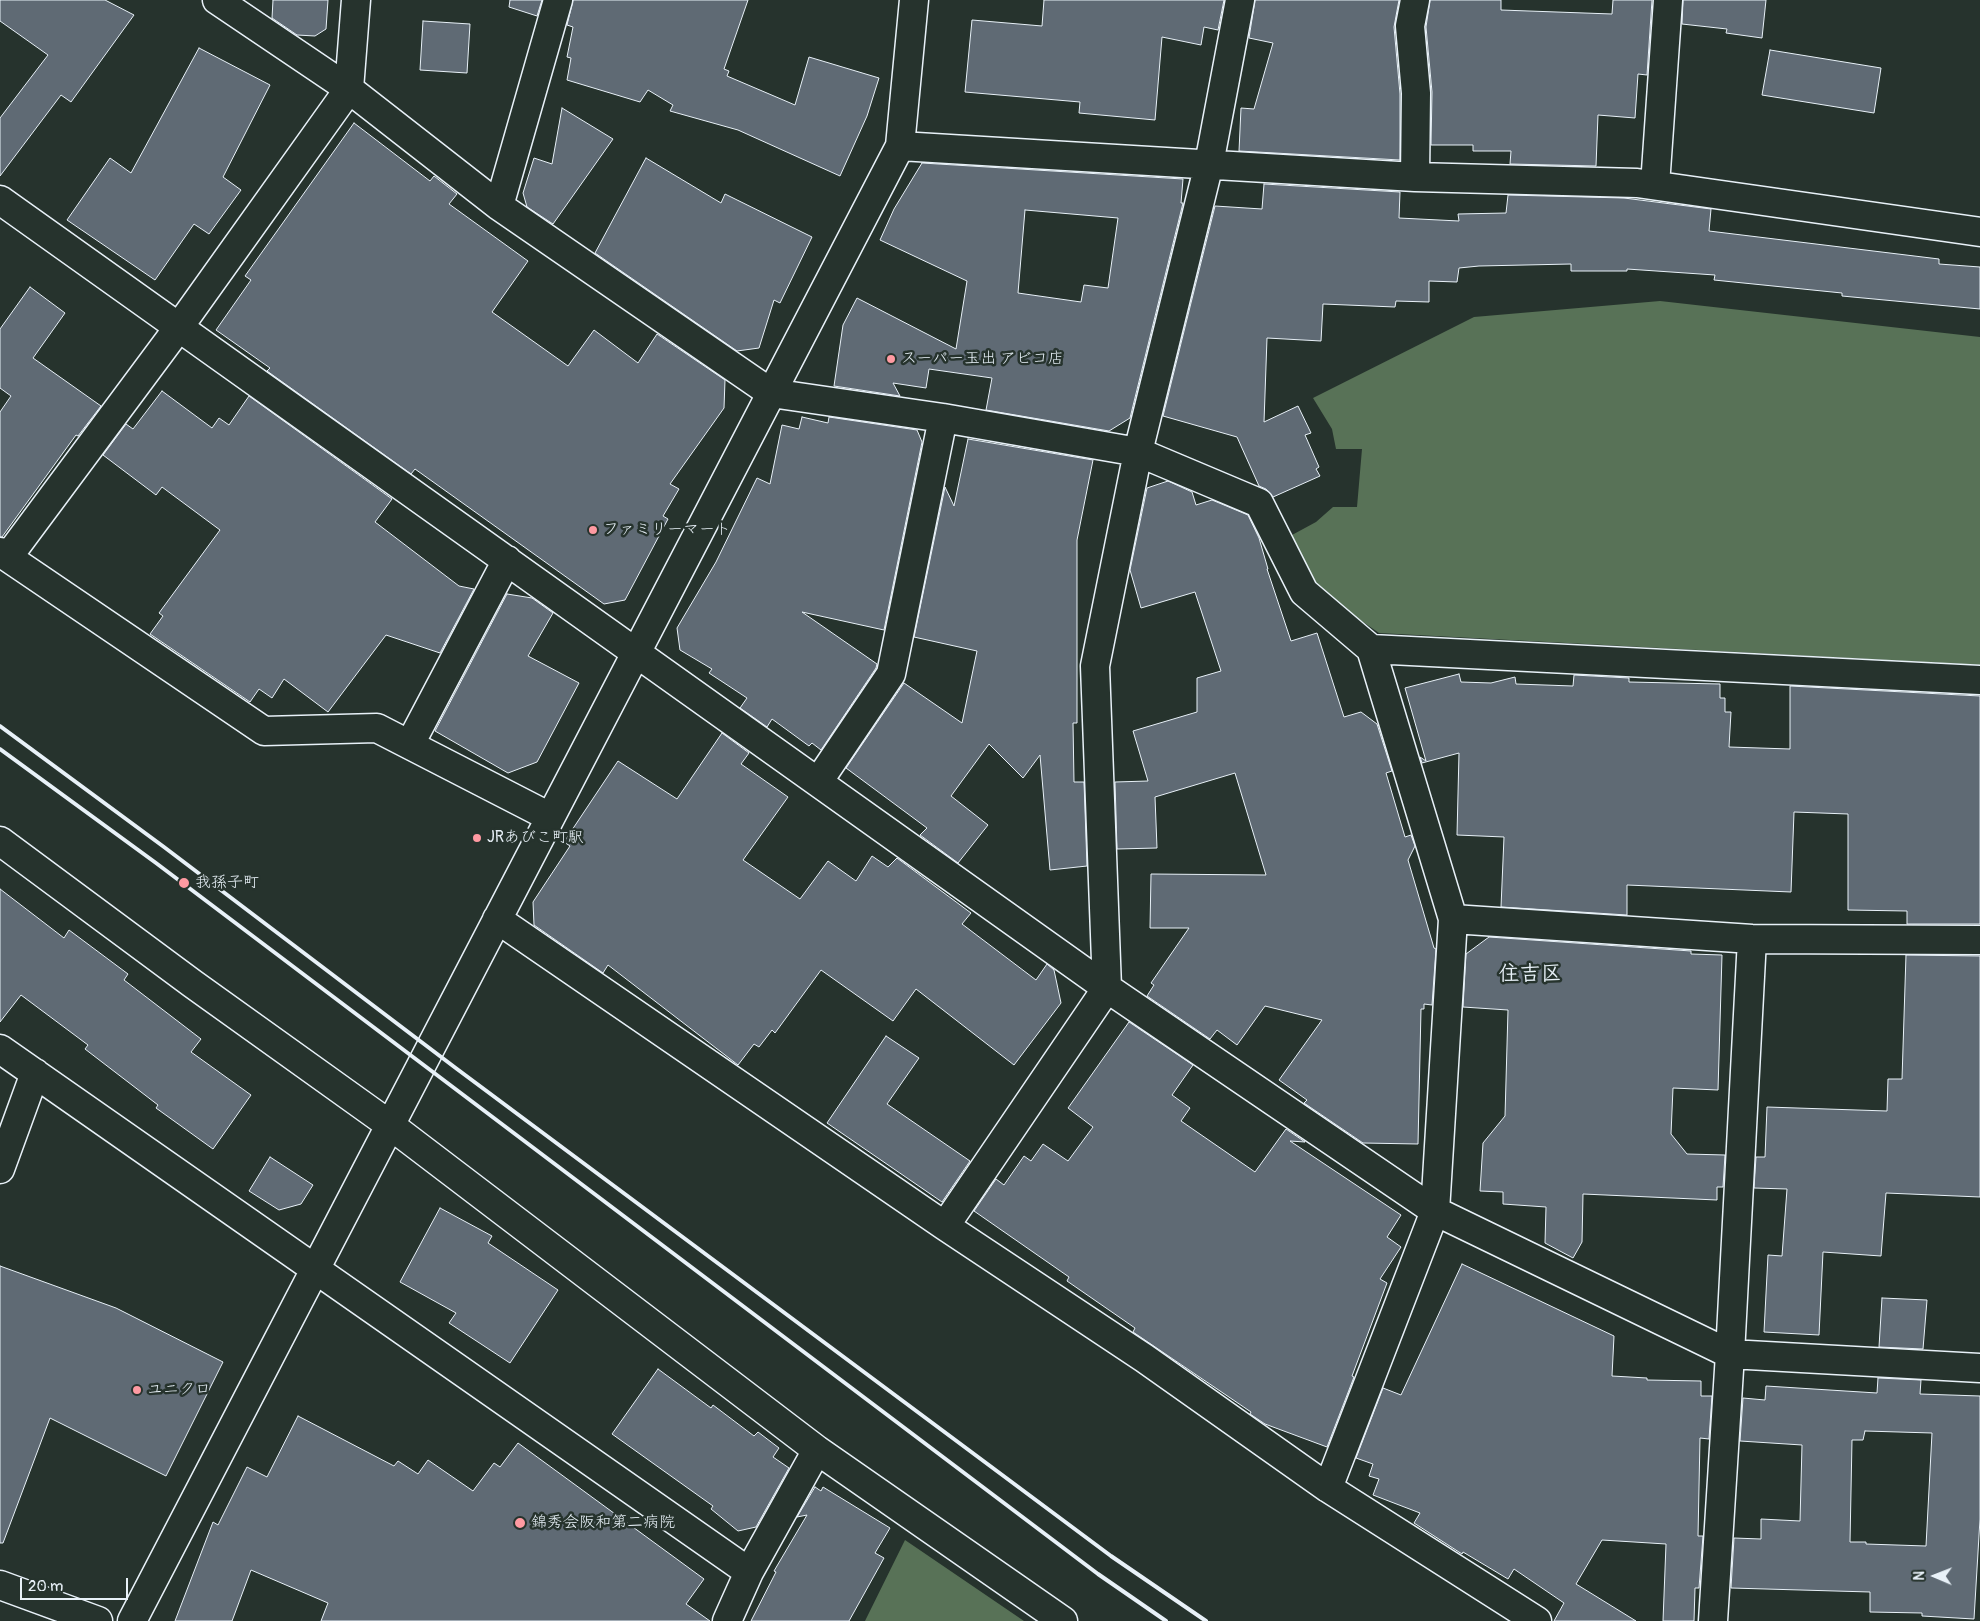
<!DOCTYPE html>
<meta charset="utf-8">
<style>
body{margin:0}
#map{position:relative;width:1980px;height:1621px;overflow:hidden;background:#26332d;font-family:Pangolin,sans-serif}
canvas{display:block}
.north{position:absolute;left:1910px;top:1551px;width:50px;height:50px;-webkit-text-stroke:4px #26332d;paint-order:stroke;rotate:271deg;font-size:14px;font-weight:700;line-height:20px;text-align:center;color:#e8f1f8}
.north::after{content:'';display:block;margin:auto;width:18px;height:22px;background:#e8f1f8;clip-path:polygon(50% 0,100% 100%,50% 72%,0 100%)}
.scale{position:absolute;left:20px;top:1578px;width:108px;height:22px;box-sizing:border-box;border:2px solid #e8f1f8;border-top:0;padding-left:6px;font-size:15px;line-height:18px;white-space:nowrap;color:#e8f1f8;-webkit-text-stroke:4px #26332d;paint-order:stroke}
</style>
<div id="map">
<canvas width="1980" height="1621"></canvas>
<div class="north">N</div>
<div class="scale">20 m</div>
</div>
<script>
const ctx = document.querySelector('canvas').getContext('2d');
ctx.lineJoin = 'round';
function fillPath(path, color) { ctx.fillStyle = color; ctx.fill(path, 'evenodd'); }
const toPath = rows => new Path2D(rows.map(r => 'M' + r).join(''));
function stroke(path, color, width, dash) { ctx.strokeStyle = color; ctx.lineWidth = width; ctx.lineCap = dash ? 'butt' : 'round'; ctx.setLineDash(dash || []); ctx.stroke(path); }
function drawText(font, color, halo, rows, align = 'center') {
  ctx.font = font + ' Pangolin,"Klee One",sans-serif'; ctx.lineWidth = 5; ctx.setLineDash([]); ctx.textBaseline = 'middle'; ctx.strokeStyle = halo; ctx.fillStyle = color; for (const [text, x, y, turn = 0] of rows) {
    ctx.save(); ctx.translate(x, y); ctx.rotate((+turn || 0) * Math.PI / 180); ctx.textAlign = isNaN(turn) ? turn : align; if (halo) ctx.strokeText(text, 0, 0); ctx.fillText(text, 0, 0); ctx.restore();
  }
}
const green = toPath([
 [1660,301,1980,337,1980,665,1379,633,1314,588,1292,535,1316,522,1333,507,1357,507,1362,449,1336,449,1332,429,1313,398,1474,317],
 [905,1540,1024,1621,865,1621]
]);
const building = toPath([
 [0,0,105,0,134,15,71,102,61,95,0,176,0,118,48,55,0,21,0,0],
 [273,0,328,0,326,29,315,36,297,35,272,18,273,0],
 [510,0,542,0,537,16,509,7,510,0],
 [573,0,748,0,724,69,729,71,727,76,795,105,809,57,879,78,867,116,840,176,738,130,670,111,673,105,648,90,640,102,567,80,571,58,567,57,573,27,567,25,573,0],
 [1044,0,1224,0,1218,30,1204,27,1201,45,1162,37,1155,120,1079,113,1080,102,965,92,972,20,1042,26,1044,0],
 [1255,0,1399,0,1394,27,1400,94,1400,160,1239,151,1241,108,1254,109,1273,43,1249,38,1255,0],
 [1430,0,1501,0,1501,10,1612,14,1613,0,1652,0,1647,75,1638,74,1635,118,1598,115,1596,166,1510,164,1511,151,1473,151,1473,145,1431,145,1432,92,1426,27,1430,0],
 [1683,0,1766,0,1762,38,1726,33,1727,29,1682,24,1683,0],
 [423,21,470,24,467,73,420,70,423,21],
 [199,48,270,85,223,177,241,190,209,234,194,224,155,280,67,220,110,158,131,173,199,48],
 [1770,50,1881,68,1874,113,1762,95,1770,50],
 [562,108,613,139,553,224,527,207,523,193,534,158,552,164,562,108],
 [354,123,430,181,434,176,457,194,449,204,528,261,492,312,568,366,594,330,638,363,657,334,725,380,724,408,670,484,679,489,663,516,668,519,625,600,604,604,415,469,411,474,267,371,270,368,216,330,251,280,245,276,354,123],
 [646,158,721,203,725,194,812,237,780,303,774,300,759,348,737,351,595,253,646,158],
 [922,163,1183,179,1181,203,1183,203,1130,418,1109,431,986,410,992,378,929,369,926,388,893,383,900,396,834,386,843,325,857,298,956,349,967,281,880,240,894,209,922,163],
 [1025,210,1118,218,1108,288,1084,285,1081,302,1018,293,1025,210],
 [1264,184,1400,192,1399,218,1459,221,1458,214,1506,213,1508,195,1624,198,1711,209,1709,231,1939,259,1939,264,1980,267,1980,309,1842,296,1842,293,1714,280,1715,275,1627,269,1627,271,1571,271,1571,264,1479,266,1459,268,1457,282,1429,281,1429,302,1396,301,1395,307,1323,304,1321,341,1267,338,1264,422,1298,406,1311,433,1305,435,1319,467,1316,469,1320,476,1273,497,1266,489,1259,486,1237,437,1163,416,1215,206,1262,209,1264,184],
 [30,287,65,313,33,358,101,406,78,436,76,435,2,537,0,537,0,412,11,396,0,388,0,329,30,287],
 [162,391,212,428,219,418,229,425,249,396,392,499,375,522,459,586,474,589,440,653,386,635,328,712,284,679,272,698,259,689,250,702,150,634,163,616,159,613,220,530,162,487,156,495,103,455,126,424,133,429,162,391],
 [802,417,828,423,829,417,917,430,922,442,884,630,802,612,877,664,876,668,821,750,812,743,809,746,772,719,767,727,740,708,747,698,709,673,712,669,680,650,677,628,716,562,757,478,770,484,782,425,799,429,802,417],
 [968,439,1093,460,1077,540,1077,723,1073,723,1074,782,1084,782,1087,866,1050,870,1040,755,1023,778,989,744,951,796,988,825,958,863,920,835,927,828,846,768,904,683,962,723,977,651,914,637,945,487,954,506,968,439],
 [1168,481,1192,492,1196,505,1212,500,1248,515,1259,538,1268,569,1267,569,1291,641,1317,633,1344,717,1361,712,1377,724,1392,771,1386,773,1405,837,1411,835,1415,846,1408,860,1434,948,1436,949,1432,1005,1424,1004,1424,1009,1421,1009,1418,1144,1363,1143,1304,1103,1307,1100,1279,1080,1322,1020,1265,1006,1237,1045,1217,1030,1210,1039,1147,996,1154,985,1151,983,1189,928,1150,928,1151,874,1266,875,1235,773,1155,797,1157,848,1117,849,1115,782,1148,781,1133,731,1197,712,1197,678,1221,671,1195,592,1141,608,1130,570,1147,488,1168,481],
 [507,594,532,598,553,613,528,656,579,683,537,762,508,773,435,731,507,594],
 [1459,674,1461,682,1491,683,1515,677,1516,684,1573,686,1574,675,1629,678,1629,682,1720,684,1720,698,1725,698,1725,712,1731,712,1729,747,1790,749,1790,686,1980,696,1980,924,1907,924,1907,911,1848,910,1848,814,1794,812,1791,892,1627,885,1627,915,1501,907,1504,837,1457,835,1459,753,1422,763,1420,757,1426,761,1405,688,1459,674],
 [722,733,749,753,741,764,788,797,743,860,800,899,828,861,856,881,872,856,888,867,897,858,971,913,962,924,1036,980,1047,964,1054,970,1061,1003,1014,1065,916,989,893,1021,821,970,775,1033,772,1030,759,1047,754,1044,738,1065,608,965,603,973,534,925,533,902,570,846,564,842,618,761,677,799,722,733],
 [0,889,64,938,69,930,128,974,124,980,201,1039,191,1052,251,1095,213,1149,156,1108,158,1105,85,1049,88,1045,21,995,0,1022,0,889],
 [1489,937,1691,951,1691,954,1722,955,1718,1090,1673,1088,1671,1134,1687,1154,1725,1155,1723,1187,1717,1187,1717,1200,1583,1194,1582,1242,1573,1258,1545,1243,1546,1207,1503,1204,1503,1192,1480,1191,1483,1143,1505,1116,1508,1010,1463,1007,1466,954,1489,937],
 [1906,955,1980,956,1980,1197,1886,1193,1881,1256,1823,1252,1819,1335,1764,1332,1768,1255,1782,1256,1787,1189,1754,1188,1756,1157,1765,1157,1767,1107,1887,1111,1888,1079,1902,1079,1906,955],
 [1129,1022,1193,1065,1172,1095,1190,1108,1181,1121,1255,1172,1286,1129,1305,1142,1290,1141,1401,1215,1387,1237,1401,1247,1380,1279,1387,1283,1352,1376,1354,1377,1327,1447,1265,1424,1250,1414,1251,1412,1133,1332,1135,1328,1067,1281,1069,1277,974,1211,996,1179,1004,1185,1024,1156,1031,1161,1043,1144,1068,1161,1093,1127,1068,1108,1129,1022],
 [886,1036,919,1058,887,1104,970,1161,942,1202,827,1123,886,1036],
 [270,1157,313,1185,301,1204,279,1210,249,1191,270,1157],
 [440,1208,492,1236,488,1243,558,1290,510,1363,449,1323,456,1313,400,1282,440,1208],
 [1462,1264,1614,1336,1612,1376,1647,1378,1647,1380,1701,1381,1701,1396,1712,1396,1709,1439,1700,1438,1698,1536,1703,1536,1699,1588,1695,1588,1694,1621,1663,1621,1666,1544,1602,1540,1576,1584,1636,1621,1554,1621,1564,1603,1514,1569,1508,1579,1463,1552,1462,1554,1414,1523,1420,1513,1373,1495,1379,1479,1369,1476,1373,1464,1356,1458,1383,1388,1401,1395,1462,1264],
 [0,1266,116,1308,223,1362,166,1476,50,1418,3,1543,0,1543,0,1266],
 [1882,1298,1927,1300,1923,1349,1879,1347,1882,1298],
 [658,1369,711,1408,713,1405,754,1436,758,1432,779,1448,773,1457,789,1468,756,1527,738,1531,711,1509,713,1506,612,1434,658,1369],
 [1878,1378,1921,1380,1920,1394,1980,1396,1980,1519,1974,1619,1922,1616,1922,1613,1870,1612,1870,1592,1731,1588,1734,1538,1761,1539,1761,1519,1800,1521,1802,1445,1740,1441,1743,1398,1765,1400,1766,1386,1877,1393,1878,1378],
 [1865,1431,1932,1433,1926,1546,1866,1544,1866,1542,1850,1542,1852,1440,1863,1440,1865,1431],
 [298,1416,394,1466,398,1461,418,1474,428,1460,473,1491,494,1463,500,1467,518,1443,704,1579,686,1604,710,1621,321,1621,328,1603,251,1570,232,1621,175,1621,213,1522,218,1525,247,1467,267,1477,298,1416],
 [815,1487,821,1491,823,1487,890,1528,875,1553,884,1558,849,1621,751,1621,776,1572,774,1571,807,1515,797,1517,815,1487]
]);
const minor = toPath([
 [217,0,349,89,499,206,771,393,943,418,1138,452,1259,503,1304,592,1371,649,1980,680],
 [1415,0,1410,26,1416,93,1415,177],
 [900,146,1415,177,1637,183,1980,232],
 [1655,185,1668,0],
 [0,200,1107,988,1435,1211,1730,1354,1980,1368],
 [499,206,558,0],
 [0,552,264,731,377,728,550,817],
 [8,557,179,327,349,89,356,0],
 [410,744,507,560],
 [818,782,891,674,943,418],
 [0,841,193,984,390,1125,817,1450,1063,1621],
 [497,919,945,1226,1144,1358,1328,1488,1537,1621],
 [1453,919,1752,939,1980,940],
 [0,1049,749,1572],
 [0,1169,35,1073],
 [945,1226,1107,988,1095,666,1138,452,1209,164,1240,0],
 [1328,1488,1435,1211,1453,919,1371,649],
 [0,1585,98,1621],
 [132,1621,900,146,914,0],
 [727,1621,749,1572,817,1450],
 [1713,1621,1730,1354,1752,939]
]);
const rail = toPath([
 [0,726,164,847,457,1069,1111,1556,1206,1621],
 [0,749,156,863,1098,1574,1166,1621]
]);
const markers = [
 [891,359,5,"#ff9aa2"],
 [593,530,5,"#ff9aa2"],
 [477,838,5,"#ff9aa2"],
 [184,883,6,"#ff9aa2"],
 [137,1390,5,"#ff9aa2"],
 [520,1523,6,"#ff9aa2"]
];
const poiNames = [
 ["スーパー玉出 アビコ店",901,359],
 ["ファミリーマート",603,530],
 ["JRあびこ町駅",487,838],
 ["我孫子町",195,883],
 ["ユニクロ",147,1390],
 ["錦秀会阪和第二病院",531,1523]
];
const districtNames = [
 ["住吉区",1530,975]
];
fillPath(green, '#587257');
fillPath(building, '#5f6a74');
stroke(building, '#e8f1f8', 1);
stroke(minor, '#e8f1f8', 31);
stroke(minor, '#26332d', 28);
stroke(rail, '#e8f1f8', 4);
for (const [x, y, r, color] of markers) { const dot = new Path2D(); dot.arc(x, y, r, 0, 2 * Math.PI); ctx.fillStyle = color; ctx.fill(dot); stroke(dot, '#26332d', 2); }
drawText('16px', '#e8f1f8', '#26332d', poiNames, 'left');
drawText('bold 21px', '#e8f1f8', '#26332d', districtNames);
</script>
